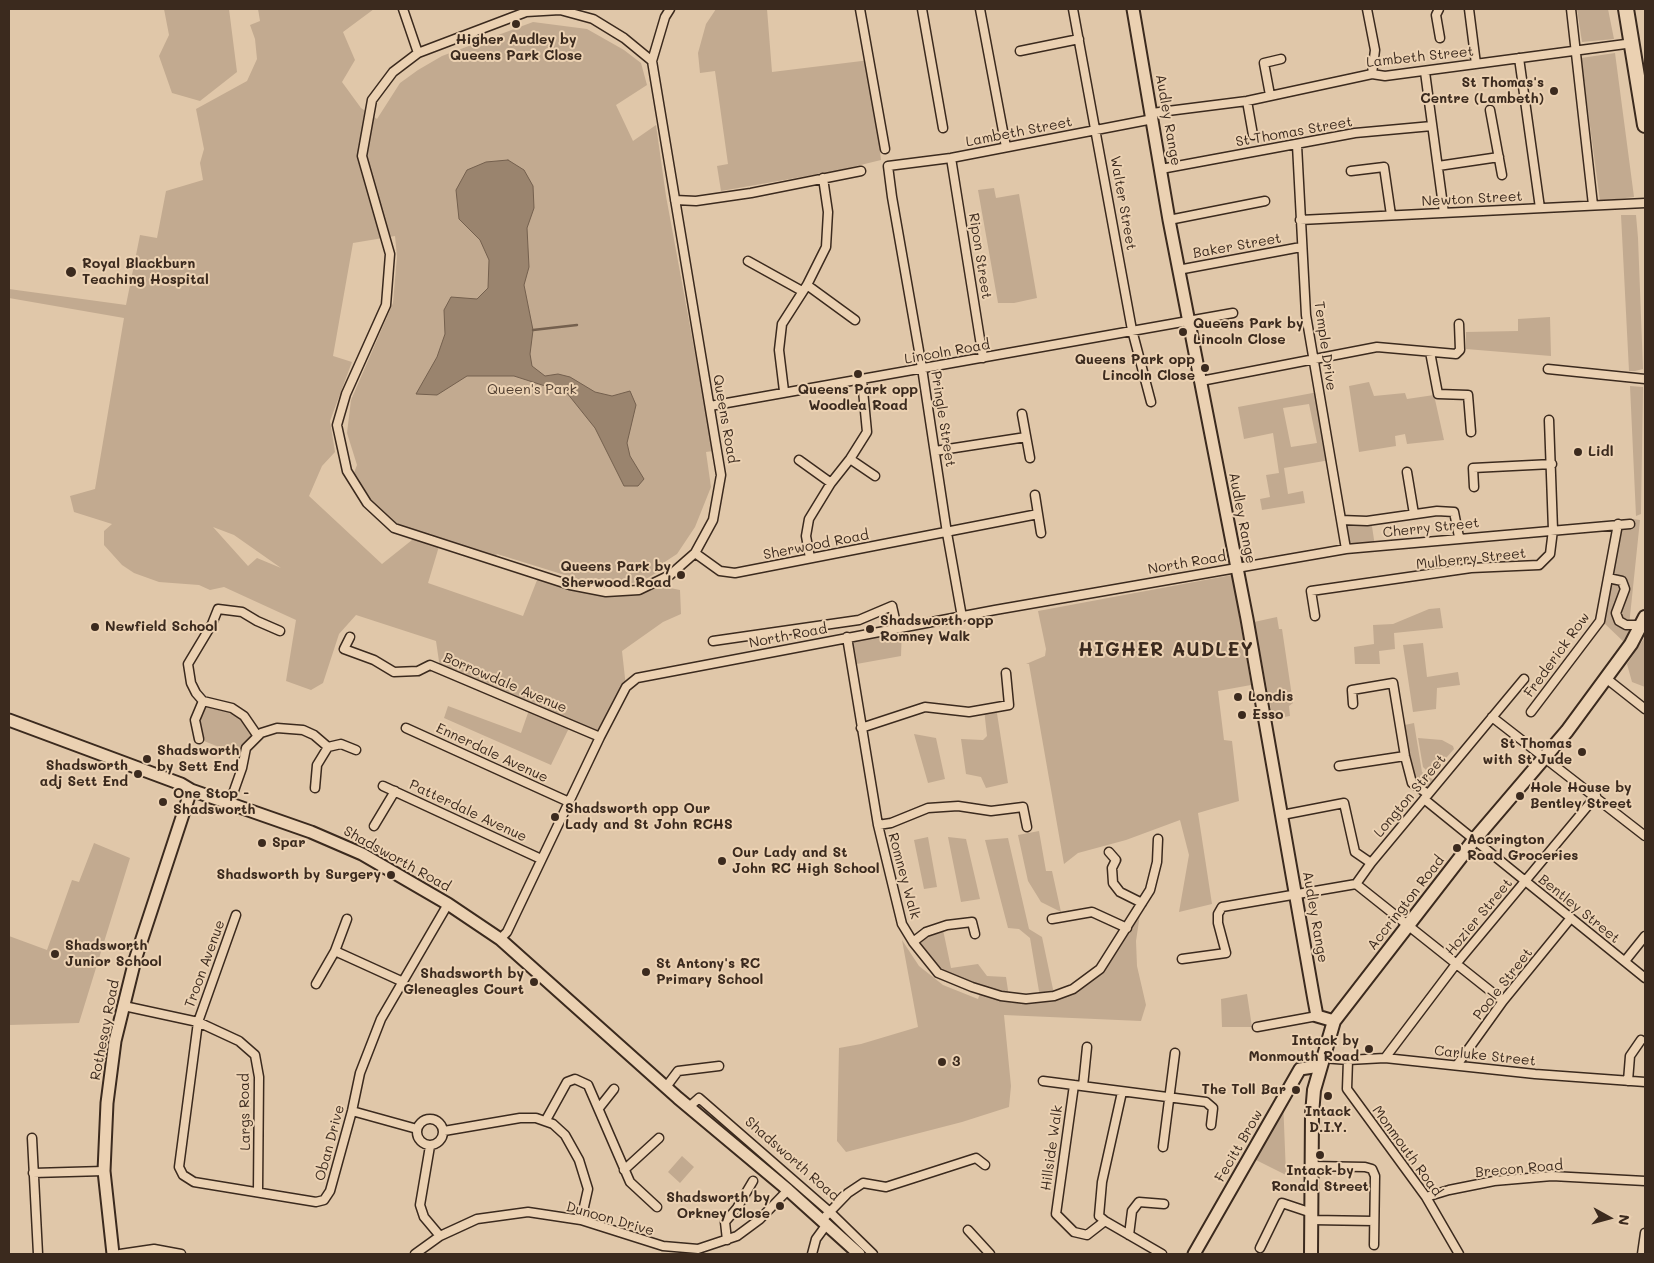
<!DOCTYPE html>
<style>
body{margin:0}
#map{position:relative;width:1654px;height:1263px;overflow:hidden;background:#e0c7a9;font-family:Mali,sans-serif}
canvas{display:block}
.frame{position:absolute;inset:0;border:10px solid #3b2a1e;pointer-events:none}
.north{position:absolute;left:1584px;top:1193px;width:50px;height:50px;-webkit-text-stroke:4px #ebd1b2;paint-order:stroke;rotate:97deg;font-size:14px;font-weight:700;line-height:20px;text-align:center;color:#3b2a1e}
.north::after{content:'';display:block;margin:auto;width:18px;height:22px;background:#3b2a1e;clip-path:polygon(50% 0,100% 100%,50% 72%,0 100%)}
</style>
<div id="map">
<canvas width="1654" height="1263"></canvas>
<div class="frame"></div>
<div class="north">N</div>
</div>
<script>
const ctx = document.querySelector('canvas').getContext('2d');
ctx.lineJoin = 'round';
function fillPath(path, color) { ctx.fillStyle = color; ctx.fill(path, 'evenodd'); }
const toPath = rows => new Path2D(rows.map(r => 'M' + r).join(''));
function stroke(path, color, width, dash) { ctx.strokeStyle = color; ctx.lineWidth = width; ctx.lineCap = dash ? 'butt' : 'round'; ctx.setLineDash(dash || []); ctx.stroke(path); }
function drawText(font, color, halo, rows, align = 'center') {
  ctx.font = font + ' Mali,sans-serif'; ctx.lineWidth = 4; ctx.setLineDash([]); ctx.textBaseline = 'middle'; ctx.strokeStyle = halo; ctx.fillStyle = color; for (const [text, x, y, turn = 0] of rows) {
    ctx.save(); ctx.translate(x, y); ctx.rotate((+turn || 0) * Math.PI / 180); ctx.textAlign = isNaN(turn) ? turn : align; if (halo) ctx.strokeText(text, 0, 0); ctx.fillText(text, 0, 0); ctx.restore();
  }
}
const green = toPath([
 [164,9,229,9,237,72,200,101,172,93,159,56,169,35],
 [258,9,374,9,343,32,355,60,342,82,361,108,377,119,400,83,418,70,442,56,533,22,587,29,624,50,641,63,647,85,616,105,633,141,656,125,666,196,713,451,706,452,711,487,695,527,677,554,657,567,661,570,646,579,626,585,597,585,497,554,492,559,440,543,428,583,523,616,539,575,606,592,650,584,680,590,681,614,663,622,622,651,626,687,600,737,570,726,551,765,444,718,448,706,521,733,529,710,441,675,436,641,356,615,339,634,323,683,311,690,286,681,296,620,224,587,210,590,199,585,159,582,134,573,122,565,104,545,104,531,112,524,74,512,70,496,95,489,124,318,9,298,9,289,126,305,140,235,157,238,166,191,203,180,200,163,204,149,196,109,247,81,257,59,255,39,250,25,260,21],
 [395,236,397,256,393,303,351,400,347,433,357,465,352,478,394,528,417,536,382,564,309,496,322,466,335,452,330,421,352,362,333,356,353,243],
 [213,527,234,535,281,568,257,558,248,566],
 [716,9,767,9,772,72,870,60,881,160,836,171,721,191,717,166,728,164,715,71,700,73,698,53,706,24],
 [1577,9,1608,9,1614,39,1582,42],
 [1615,53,1634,197,1600,201,1581,58],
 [994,188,996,198,1019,194,1037,298,1014,303,998,303,978,190],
 [1621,215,1636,215,1638,238,1643,369,1635,371,1629,371],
 [1550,317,1551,356,1466,349,1466,332,1518,331,1518,319],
 [1369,382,1374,396,1405,393,1407,399,1434,395,1444,440,1407,444,1405,434,1395,436,1396,446,1359,452,1349,386],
 [1630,386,1643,387,1641,514,1636,516],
 [1318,392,1330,460,1284,468,1288,494,1303,491,1305,503,1262,510,1260,499,1270,497,1266,475,1279,473,1273,433,1244,439,1238,407],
 [1309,404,1317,443,1291,447,1283,408],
 [1633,519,1640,520,1627,645,1603,622,1622,528,1632,527],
 [1341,520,1371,520,1375,546,1346,549],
 [1232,575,1251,685,1218,691,1224,740,1232,741,1239,801,1198,813,1212,904,1179,912,1189,855,1180,820,1126,840,1078,853,1064,864,1029,664,1026,664,1045,656,1046,649,1038,611],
 [1440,608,1443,628,1394,633,1395,649,1379,651,1380,664,1355,664,1354,647,1374,644,1373,625,1393,624,1429,609],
 [1277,617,1279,629,1282,629,1293,703,1289,706,1290,716,1273,719,1254,622],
 [902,627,901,656,851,665,847,637],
 [1645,637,1645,687,1632,682,1627,664],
 [1423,643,1427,677,1458,672,1460,685,1437,688,1436,709,1413,712,1403,645],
 [203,701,244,716,257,735,244,757,199,739,195,720],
 [996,707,1008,783,986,788,981,777,966,774,961,739,983,740,987,736,984,709],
 [1414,723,1422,772,1438,783,1428,794,1412,783,1400,726],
 [914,734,936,738,945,779,928,783],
 [1418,738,1442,740,1453,746,1454,749,1431,775,1423,767],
 [1039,831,1046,871,1052,871,1061,912,1041,902,1028,881,1018,835],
 [928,837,937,887,924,889,914,840],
 [948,837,966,839,980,899,961,902],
 [1008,838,1029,929,1042,937,1054,994,1073,989,1100,969,1135,914,1140,914,1136,941,1137,966,1146,1005,1141,1021,1004,1015,1011,1086,1009,1107,962,1122,846,1152,837,1141,839,1048,861,1044,918,1027,902,940,919,966,943,985,978,999,980,993,938,973,913,942,942,925,951,968,978,964,987,976,1006,977,1009,997,1015,998,1011,1003,1041,1003,1030,938,1019,929,1008,928,985,840],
 [94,843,130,858,79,1023,9,1025,9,936,47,950,72,880,79,882],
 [1247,994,1252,1027,1222,1027,1221,999],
 [1283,1099,1286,1175,1250,1157],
 [682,1156,694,1167,680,1183,668,1172]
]);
const water = toPath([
 [508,160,524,170,533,186,534,208,527,228,529,267,524,285,533,330,530,354,532,366,545,376,558,374,570,377,595,392,612,396,630,391,636,405,627,443,630,456,644,479,638,486,624,486,595,428,567,393,514,376,467,376,437,395,416,394,437,357,445,334,444,310,451,297,477,299,488,288,489,260,480,240,459,219,456,190,467,170,486,162,508,160]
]);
const stream = toPath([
 [533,330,577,325]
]);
const street = toPath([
 [403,9,418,53],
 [860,9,885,149],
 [922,9,943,128],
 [980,9,1006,147],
 [1073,9,1132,330,1151,402],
 [1367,9,1375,50,1372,74],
 [1439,9,1436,15,1440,38],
 [1469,9,1476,64],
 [1571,9,1593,205],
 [560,10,593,19,624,38,652,61,721,475,713,520,695,553,670,575,639,590,606,592,570,585,394,528,367,503,347,471,337,425,346,394,386,305,390,254,362,156,372,100,393,72,418,53,526,12,560,10],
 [1020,51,1079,39],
 [1519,58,1540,208],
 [652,61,665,17,670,9],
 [1425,72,1444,213],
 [1270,95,1264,63,1281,59],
 [1247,101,1253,135],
 [1490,110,1502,175],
 [1152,113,1247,101,1372,74,1385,76,1633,43],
 [1297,145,1306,315,1346,549],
 [951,158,983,358],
 [1438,166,1499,157],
 [1161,169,1355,133,1432,126],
 [1351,171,1384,167,1391,215],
 [675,200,696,201,751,193,861,171],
 [1169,220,1265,201],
 [1300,220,1645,203],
 [748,261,802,291],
 [1178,270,1301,247],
 [807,285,855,320],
 [1430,352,1438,394,1468,395,1471,432],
 [1548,369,1645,379],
 [1201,381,1377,347,1456,354,1460,350,1459,324],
 [784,391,779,350,782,324,807,285,826,247,828,212,823,178],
 [710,406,1233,313],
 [1022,414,1030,458],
 [935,451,1026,437],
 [850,459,875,476],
 [799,460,831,483],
 [1407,472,1414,514],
 [1474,487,1473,468,1552,464],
 [1035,495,1041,533],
 [1341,520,1367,521,1437,511,1454,512,1459,537],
 [695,553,720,571,735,573,1038,514],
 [810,558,806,536,809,519,831,483,850,459,867,432,862,380],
 [1608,578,1622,581,1625,589,1616,613,1619,621,1626,625,1641,625],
 [1315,616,1311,591,1471,568,1539,565,1550,554,1553,530,1549,420],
 [962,617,947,533,922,368,892,197,888,166,951,158,1153,119],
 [350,637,344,649,374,660,394,672,418,671,430,665,600,737],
 [847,637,878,825,902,924,913,942,938,973,972,987,1001,996,1026,999,1054,996,1073,989,1100,969,1150,890,1157,862,1158,839],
 [713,641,859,620,892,606,897,628],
 [1607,679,1645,709],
 [1353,704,1352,690,1393,683,1405,756,1412,783,1428,794],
 [1531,712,1600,621,1618,524],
 [1492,717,1645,836],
 [406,728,569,802],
 [861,728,925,707,969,712,1009,705,1006,673],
 [257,735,244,716,232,708,203,701,196,693,191,683,188,664,212,624,218,609,242,612,257,621,280,631],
 [199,739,195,720,203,701],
 [1339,766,1405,756],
 [383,786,541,859],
 [315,788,317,765,328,747],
 [1424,799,1645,978],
 [230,802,242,768,246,748,261,733,277,728,303,730,314,735,328,747,341,744,356,750],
 [1282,815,1344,803,1355,852,1371,863],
 [878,825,891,823,928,808,958,806,991,811,1023,807,1027,827],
 [374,826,395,791],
 [1109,852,1116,860,1112,868,1113,883,1120,892,1142,903],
 [1356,884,1503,1001],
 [236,915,198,1022,179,1167,183,1175,194,1182,316,1202,324,1200,330,1191,352,1111,360,1073,381,1019,448,904],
 [1052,919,1092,912,1127,928],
 [500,939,507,932,600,737,626,687,637,678,995,610,1346,549,1630,524],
 [913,942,926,932,947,925,972,922,975,934],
 [335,951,401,981],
 [1182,959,1226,953,1218,923,1218,914,1222,907,1356,884,1371,863,1524,679],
 [1625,961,1645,936],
 [316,984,335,951,347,919],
 [124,1006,198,1022,239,1041,255,1055,259,1077,258,1191],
 [1257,1027,1317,1016],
 [1322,1058,1348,1060,1385,1058,1535,1074,1645,1082],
 [1385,1058,1456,964,1596,796],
 [1348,1060,1347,1089,1426,1197,1459,1254],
 [1457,1065,1503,1001,1570,919],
 [1043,1081,1206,1102,1213,1108,1211,1125],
 [1628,1081,1630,1056,1641,1040],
 [1074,1085,1056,1214,1074,1232,1087,1235,1105,1221,1162,1254],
 [1083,1086,1087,1047],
 [666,1087,678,1071,719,1066],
 [689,1107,699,1098,831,1213,873,1254],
 [599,1108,614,1089],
 [352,1111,417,1129],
 '417 1132a13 13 0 1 1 26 0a13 13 0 1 1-26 0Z',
 [546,1120,567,1082,575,1079,588,1085,630,1182,657,1207],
 [444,1131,520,1118,536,1118,553,1124,565,1135,579,1160,588,1189,581,1220],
 [32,1138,38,1254],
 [430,1146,420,1205,424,1217,440,1236],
 [1163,1147,1175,1053],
 [1311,1166,1365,1167,1372,1169,1375,1176,1374,1245],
 [624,1170,659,1138],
 [33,1173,104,1171],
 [1426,1197,1449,1190,1494,1181,1552,1176,1645,1181],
 [822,1220,848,1193,863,1183,886,1187,976,1158,985,1165],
 [1312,1220,1374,1221],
 [1105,1221,1099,1216,1102,1182,1122,1092],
 [968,1230,990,1254],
 [1129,1235,1132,1211,1139,1202,1164,1204],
 [727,1240,725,1222,737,1208,753,1181],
 [1260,1248,1282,1203,1312,1213],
 [120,1254,154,1249,181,1254],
 [415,1254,440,1236,477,1219,528,1212,581,1220,663,1246,698,1249,737,1236,760,1219,788,1190],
 [812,1254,816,1239,827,1224],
 [1642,1254,1645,1233]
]);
const secondary = toPath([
 [1133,9,1169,220,1247,619,1314,1000,1317,1016,1334,1021],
 [9,720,181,784,191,790,311,832,362,854,448,904,500,939,678,1098,788,1190,859,1254],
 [113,1254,104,1171,107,1103,115,1041,135,960,191,790],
 [1194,1254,1300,1069,1320,1066]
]);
const primary = toPath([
 [1311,1254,1312,1114,1314,1090,1334,1021,1474,840,1567,731,1631,644,1645,617]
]);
const highway = toPath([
 [1626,9,1645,125]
]);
const markers = [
 [516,24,5,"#3b2a1e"],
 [1554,91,5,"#3b2a1e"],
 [71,272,6,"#3b2a1e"],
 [1183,332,5,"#3b2a1e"],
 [1205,368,5,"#3b2a1e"],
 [858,374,5,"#3b2a1e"],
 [1578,452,5,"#3b2a1e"],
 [681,575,5,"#3b2a1e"],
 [95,627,5,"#3b2a1e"],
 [870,629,5,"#3b2a1e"],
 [1238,697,5,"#3b2a1e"],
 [1242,715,5,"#3b2a1e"],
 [1582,752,5,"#3b2a1e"],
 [147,759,5,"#3b2a1e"],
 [138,774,5,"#3b2a1e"],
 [1520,796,5,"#3b2a1e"],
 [163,802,5,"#3b2a1e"],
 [555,817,5,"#3b2a1e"],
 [262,843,5,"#3b2a1e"],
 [1457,848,5,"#3b2a1e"],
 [722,861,5,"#3b2a1e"],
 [391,875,5,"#3b2a1e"],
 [55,954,5,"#3b2a1e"],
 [646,972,5,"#3b2a1e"],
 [534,982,5,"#3b2a1e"],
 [1369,1049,5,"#3b2a1e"],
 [942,1062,5,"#3b2a1e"],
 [1296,1090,5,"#3b2a1e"],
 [1328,1096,5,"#3b2a1e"],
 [1320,1155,5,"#3b2a1e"],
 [780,1206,5,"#3b2a1e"]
];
const poiNames = [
 ["Higher Audley by",516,40,"center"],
 ["Queens Park Close",516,56,"center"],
 ["St Thomas's",1544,83,"right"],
 ["Centre (Lambeth)",1544,99,"right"],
 ["Royal Blackburn",82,264],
 ["Teaching Hospital",82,280],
 ["Queens Park by",1193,324],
 ["Lincoln Close",1193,340],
 ["Queens Park opp",1195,360,"right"],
 ["Lincoln Close",1195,376,"right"],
 ["Queens Park opp",858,390,"center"],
 ["Woodlea Road",858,406,"center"],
 ["Lidl",1588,452],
 ["Queens Park by",671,567,"right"],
 ["Sherwood Road",671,583,"right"],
 ["Shadsworth opp",880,621],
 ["Romney Walk",880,637],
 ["Newfield School",105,627],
 ["Londis",1248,697],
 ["Esso",1252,715],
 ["St Thomas",1572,744,"right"],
 ["with St Jude",1572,760,"right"],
 ["Shadsworth",157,751],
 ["by Sett End",157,767],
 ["Shadsworth",128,766,"right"],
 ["adj Sett End",128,782,"right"],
 ["Hole House by",1530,788],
 ["Bentley Street",1530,804],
 ["One Stop -",173,794],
 ["Shadsworth",173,810],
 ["Shadsworth opp Our",565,809],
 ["Lady and St John RCHS",565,825],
 ["Accrington",1467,840],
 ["Road Groceries",1467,856],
 ["Spar",272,843],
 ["Our Lady and St",732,853],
 ["John RC High School",732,869],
 ["Shadsworth by Surgery",381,875,"right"],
 ["Shadsworth",65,946],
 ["Junior School",65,962],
 ["St Antony's RC",656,964],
 ["Primary School",656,980],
 ["Shadsworth by",524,974,"right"],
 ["Gleneagles Court",524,990,"right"],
 ["Intack by",1359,1041,"right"],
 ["Monmouth Road",1359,1057,"right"],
 ["3",952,1062],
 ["The Toll Bar",1286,1090,"right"],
 ["Intack",1328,1112,"center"],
 ["D.I.Y.",1328,1128,"center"],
 ["Intack by",1320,1171,"center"],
 ["Ronald Street",1320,1187,"center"],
 ["Shadsworth by",770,1198,"right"],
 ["Orkney Close",770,1214,"right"]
];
const streetNames = [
 ["Lambeth Street",1420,57,-6],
 ["Audley Range",1168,120,80],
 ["Lambeth Street",1019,132,-11],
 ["St Thomas Street",1294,132,-10],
 ["Newton Street",1472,199,-3],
 ["Walter Street",1123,203,80],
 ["Baker Street",1237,246,-10],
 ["Ripon Street",980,256,81],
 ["Temple Drive",1325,346,82],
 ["Lincoln Road",947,352,-10],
 ["Queens Road",725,419,80],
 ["Pringle Street",943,419,81],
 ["Audley Range",1242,518,79],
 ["Cherry Street",1431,528,-6],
 ["Sherwood Road",816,545,-11],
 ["Mulberry Street",1471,559,-6],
 ["North Road",1187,563,-10],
 ["North Road",788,636,-11],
 ["Frederick Row",1557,655,-54],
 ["Borrowdale Avenue",505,683,23],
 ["Ennerdale Avenue",492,753,25],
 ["Longton Street",1410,796,-50],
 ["Patterdale Avenue",468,811,25],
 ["Shadsworth Road",397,859,29],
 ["Romney Walk",904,876,75],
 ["Accrington Road",1406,903,-52],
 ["Bentley Street",1579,909,39],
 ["Audley Range",1315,917,80],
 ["Hozier Street",1479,917,-50],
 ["Troon Avenue",205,964,-70],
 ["Poole Street",1503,984,-52],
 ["Rothesay Road",105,1030,-79],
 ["Carluke Street",1485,1056,6],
 ["Largs Road",245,1112,-91],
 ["Oban Drive",330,1143,-75],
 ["Fecitt Brow",1239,1146,-60],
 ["Hillside Walk",1052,1148,-82],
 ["Monmouth Road",1407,1151,54],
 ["Shadsworth Road",792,1159,41],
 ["Brecon Road",1519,1169,-5],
 ["Dunoon Drive",610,1219,16]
];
const parkNames = [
 ["Queen's Park",532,390]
];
const districtNames = [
 ["HIGHER AUDLEY",1166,650]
];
fillPath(green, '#c2aa90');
fillPath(water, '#9a846e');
stroke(water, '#74604e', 1);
stroke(stream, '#74604e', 2.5);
stroke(street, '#3b2a1e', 11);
stroke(secondary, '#3b2a1e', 15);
stroke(primary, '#3b2a1e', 16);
stroke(highway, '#3b2a1e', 18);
stroke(street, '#ebd1b2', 8);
stroke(secondary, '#ebd1b2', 11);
stroke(primary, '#ebd1b2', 12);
stroke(highway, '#ebd1b2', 14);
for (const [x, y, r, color] of markers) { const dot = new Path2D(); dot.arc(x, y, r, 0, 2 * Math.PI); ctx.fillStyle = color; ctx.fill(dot); stroke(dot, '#ebd1b2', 2); }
drawText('bold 14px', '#3b2a1e', '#ebd1b2', poiNames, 'left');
drawText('14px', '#3b2a1e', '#ebd1b2', streetNames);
drawText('14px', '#4f3d2f', '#ebd1b2', parkNames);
ctx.letterSpacing = '1px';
drawText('bold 19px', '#3b2a1e', '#ebd1b2', districtNames);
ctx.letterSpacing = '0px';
</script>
